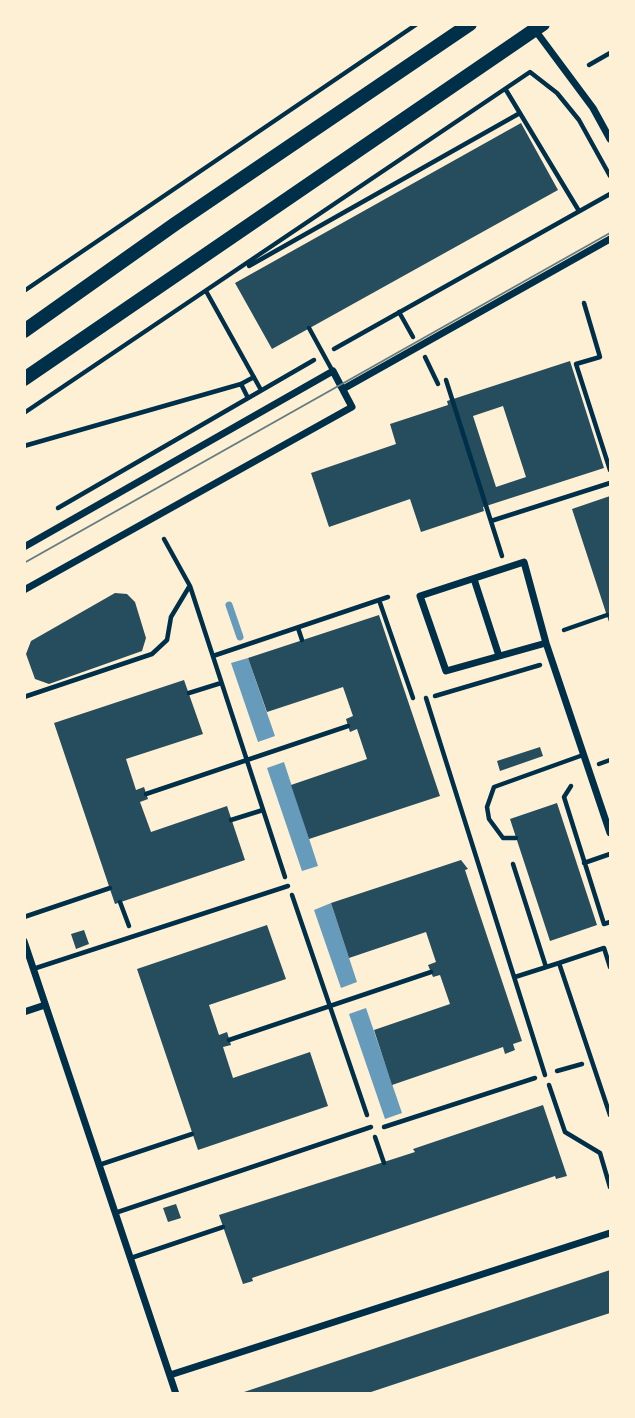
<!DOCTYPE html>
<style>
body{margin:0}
#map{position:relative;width:635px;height:1418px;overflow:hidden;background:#fdf0d5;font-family:Signika,sans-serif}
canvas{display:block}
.frame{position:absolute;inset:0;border:26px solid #fdf0d5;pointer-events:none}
</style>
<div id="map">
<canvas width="635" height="1418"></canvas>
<div class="frame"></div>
</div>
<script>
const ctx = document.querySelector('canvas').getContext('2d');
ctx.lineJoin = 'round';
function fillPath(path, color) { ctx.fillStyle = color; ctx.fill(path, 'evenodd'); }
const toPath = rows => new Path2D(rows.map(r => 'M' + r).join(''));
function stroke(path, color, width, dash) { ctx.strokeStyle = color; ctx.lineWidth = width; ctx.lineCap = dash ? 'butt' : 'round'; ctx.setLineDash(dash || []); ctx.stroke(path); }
const water = toPath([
 [248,658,275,736,258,742,231,663],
 [284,762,318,866,302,871,267,768],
 [331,903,357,982,341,988,314,910],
 [366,1008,402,1113,385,1119,349,1014]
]);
const stream = toPath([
 [229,605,240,637]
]);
const building = toPath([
 [521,123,558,190,272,349,235,283],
 [570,361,604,468,483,507,484,511,421,532,410,499,329,527,311,473,396,444,390,424,448,405,447,401],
 [503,406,526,477,496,487,473,416],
 [610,496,610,625,572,509],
 [115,593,127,594,135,602,146,638,142,651,49,684,35,679,26,654,31,641],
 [379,615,440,796,309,839,291,785,367,759,357,729,350,732,348,726,346,719,353,716,343,687,267,712,248,658],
 [184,680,203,734,126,759,136,790,144,787,148,799,140,802,151,832,227,806,245,860,115,904,54,723],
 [540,747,543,756,500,771,497,761],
 [557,803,597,925,550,941,510,819],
 [461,860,468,869,465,870,522,1041,513,1044,515,1050,505,1054,503,1047,392,1085,374,1030,450,1004,440,975,433,977,428,965,436,962,426,932,349,958,331,903],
 [267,925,286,979,209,1005,219,1035,227,1032,231,1045,223,1047,233,1078,310,1052,328,1106,198,1150,137,969],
 [84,930,89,944,76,949,71,934],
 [543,1105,567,1176,556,1179,555,1176,252,1278,253,1281,243,1284,219,1215,415,1152,413,1149],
 [176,1204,181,1218,168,1222,163,1208],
 [610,1270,610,1313,573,1325,365,1394,238,1394]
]);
const path = toPath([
 [589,65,610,53],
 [506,90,579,211],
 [249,266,520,113],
 [24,291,417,24],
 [206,291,261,390],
 [584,303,600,357,576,364,610,470],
 [399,312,413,337],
 [334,349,610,194],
 [425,357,438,384],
 [446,380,502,556],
 [241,384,248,398],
 [24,413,530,72,557,93,579,120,610,176],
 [24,446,241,384,254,377],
 [58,508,314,360],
 [491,521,610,483],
 [164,539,190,586,285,877],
 [379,600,388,597],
 [298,628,302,640],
 [564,630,607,615],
 [213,656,379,600,413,698],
 [189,693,221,683],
 [435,696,540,665],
 [24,697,152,654,167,640,171,617,189,587],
 [599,764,610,760],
 [571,786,564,797,604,924,610,922],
 [146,794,348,726],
 [231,820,263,810],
 [584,863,610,854],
 [292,895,367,1115],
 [120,902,129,926],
 [229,1040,431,972],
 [557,1071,582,1064],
 [549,1085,565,1132,600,1153,610,1187],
 [384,1127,535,1078],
 [375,1137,384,1163]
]);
const service = toPath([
 [309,328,332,370],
 [426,698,545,1075],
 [516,838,503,838,489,819,487,807,494,787,583,755],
 [513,864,546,967],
 [24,917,110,888],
 [610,967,604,948,559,963,610,1115],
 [33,969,288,886],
 [515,977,559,963],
 [99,1165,192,1134],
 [115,1213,371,1127],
 [131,1258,223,1227]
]);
const minor = toPath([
 [535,30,593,108,610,139],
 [343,389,610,239],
 [24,547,333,371,352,407,24,590],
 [474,579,499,656],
 [546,643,446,671,420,596,524,562,546,643,610,833],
 [24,941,176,1394],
 [24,1012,45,1005],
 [170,1375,610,1233]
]);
const secondary = toPath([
 [24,331,175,224,470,24],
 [24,379,543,24]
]);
const tram = toPath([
 [24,563,610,233]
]);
fillPath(water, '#669bbc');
stroke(stream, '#669bbc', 7);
fillPath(building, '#264d5e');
stroke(path, '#003049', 4.5);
stroke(service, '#003049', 4.5);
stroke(minor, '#003049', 7);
stroke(secondary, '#003049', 14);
stroke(tram, '#657d81', 2);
</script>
